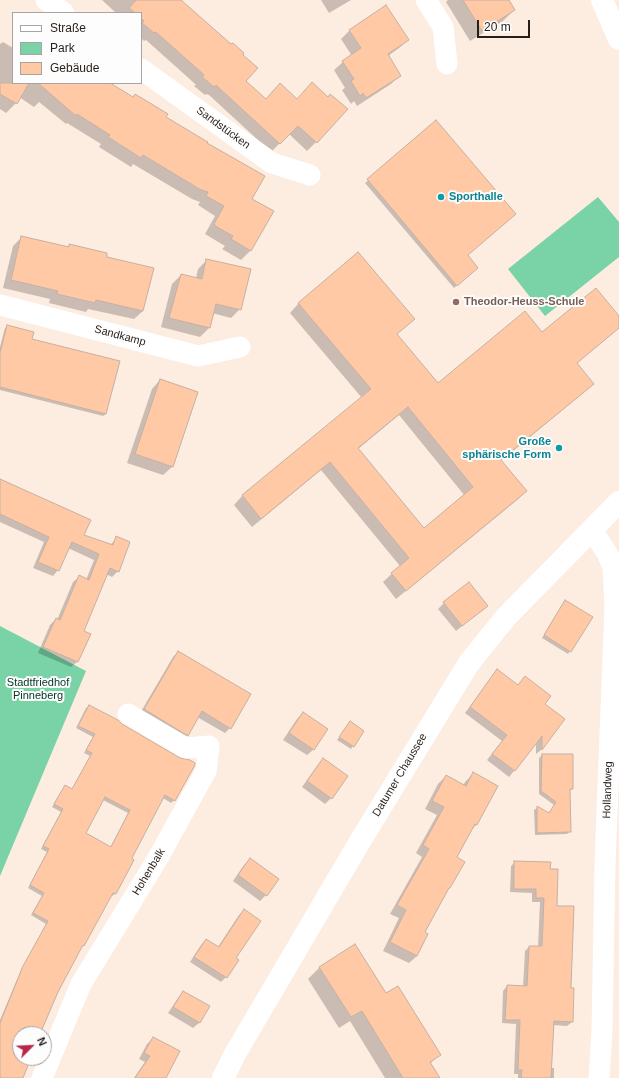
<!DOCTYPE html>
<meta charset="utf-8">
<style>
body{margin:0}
#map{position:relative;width:619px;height:1078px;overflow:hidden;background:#fdece0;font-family:Helvetica,sans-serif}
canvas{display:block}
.legend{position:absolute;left:12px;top:12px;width:130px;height:72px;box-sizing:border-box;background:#fdfdfd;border:1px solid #a7a4a2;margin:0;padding:5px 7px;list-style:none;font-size:12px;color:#261e19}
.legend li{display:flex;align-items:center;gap:8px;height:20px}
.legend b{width:20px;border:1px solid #a7a4a2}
.north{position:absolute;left:12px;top:1026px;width:40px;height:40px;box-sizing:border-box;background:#fdfdfd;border:1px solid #a7a4a2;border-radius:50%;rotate:66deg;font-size:11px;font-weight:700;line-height:16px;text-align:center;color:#261e19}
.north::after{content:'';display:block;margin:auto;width:14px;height:18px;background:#b8274a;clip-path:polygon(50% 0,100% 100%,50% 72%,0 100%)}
.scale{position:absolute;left:477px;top:20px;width:53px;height:18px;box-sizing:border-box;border:2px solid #261e19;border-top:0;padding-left:5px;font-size:12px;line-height:14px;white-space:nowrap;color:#261e19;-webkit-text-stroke:3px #fdfdfd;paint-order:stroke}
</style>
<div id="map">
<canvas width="619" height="1078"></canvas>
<ul class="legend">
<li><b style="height:5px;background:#fff"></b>Straße</li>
<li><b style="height:11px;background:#79d3a7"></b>Park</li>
<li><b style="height:11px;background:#ffc9a6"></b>Gebäude</li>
</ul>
<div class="north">N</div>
<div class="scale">20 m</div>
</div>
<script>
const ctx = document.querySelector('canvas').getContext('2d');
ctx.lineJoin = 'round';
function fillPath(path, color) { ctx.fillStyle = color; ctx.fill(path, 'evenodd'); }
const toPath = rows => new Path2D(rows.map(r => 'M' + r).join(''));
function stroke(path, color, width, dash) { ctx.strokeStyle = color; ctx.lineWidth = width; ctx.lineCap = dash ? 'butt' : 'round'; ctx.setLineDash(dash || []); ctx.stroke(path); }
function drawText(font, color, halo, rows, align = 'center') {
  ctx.font = font + ' Helvetica,sans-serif'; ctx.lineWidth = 4; ctx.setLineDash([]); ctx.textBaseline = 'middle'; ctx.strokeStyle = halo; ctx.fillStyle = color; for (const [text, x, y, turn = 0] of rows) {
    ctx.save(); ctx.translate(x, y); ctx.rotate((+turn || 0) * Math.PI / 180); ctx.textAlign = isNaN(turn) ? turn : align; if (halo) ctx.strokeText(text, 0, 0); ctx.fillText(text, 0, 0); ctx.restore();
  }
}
const green = toPath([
 [598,197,619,222,619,257,545,316,508,269],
 [0,626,86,671,0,876]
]);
const shadow = toPath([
 [102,0,183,0,181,1,241,55,245,81,265,100,280,85,316,142,307,151,289,134,271,152,209,95,206,94,205,95,194,86,196,85,193,82,146,40,144,41,141,38,141,13,116,13],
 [321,0,351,0,329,13],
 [448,0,508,0,514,10,503,21,470,41,446,2],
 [350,30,408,40,399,48,388,56,400,75,391,84,357,106,354,101,351,104,342,90,345,88,334,70,343,62,352,56,341,39],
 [3,42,13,48,13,83,109,83,132,98,135,95,165,117,251,199,251,250,241,260,222,249,225,246,205,234,215,216,198,205,200,202,192,199,133,164,131,167,99,147,101,144,67,123,66,124,39,102,34,107,19,97,16,103,6,113,0,109,0,44],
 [436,122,466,256,474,270,454,288,365,183],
 [22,237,67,248,70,245,105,257,143,311,134,319,88,309,86,312,49,303,50,299,3,288,13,246],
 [358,253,405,327,396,335,438,385,542,333,619,317,619,328,577,363,593,384,584,392,501,461,526,491,517,500,396,599,383,582,400,566,321,470,252,527,234,505,242,496,362,398,290,313,298,304],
 [399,415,465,496,424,529,358,449],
 [207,260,240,309,231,318,212,313,209,328,200,337,161,327,172,284,181,275,196,278,198,269],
 [8,326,31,340,106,414,103,416,0,390,0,347,5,328],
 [160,380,172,467,163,475,127,463,152,389],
 [0,480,83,535,110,545,117,538,118,571,112,577,106,574,83,631,89,634,77,662,71,667,38,653,50,625,56,619,57,620,73,582,79,577,86,580,94,560,68,548,58,570,53,576,33,568,44,542,0,522],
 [444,603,487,606,456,631,438,609],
 [563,604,570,651,568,654,542,638],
 [178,652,230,728,225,733,197,717,188,735,182,740,139,715,173,657],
 [492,677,563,719,541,750,536,754,536,742,514,771,509,777,487,760,502,741,465,713],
 [89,706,174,800,171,803,163,798,130,859,133,860,115,894,112,896,110,895,84,945,81,948,57,991,40,1034,20,1034,20,1058,30,1058,22,1078,0,1078,0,1020,21,970,46,924,31,915,42,896,28,888,47,852,41,849,61,812,52,807,63,789,72,789,90,756,84,753,93,737,76,728,86,708],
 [103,800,128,813,110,848,85,833],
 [303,713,327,729,313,750,307,755,283,740,297,719],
 [350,722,353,746,351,749,337,740],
 [542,755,572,755,572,789,569,791,570,831,567,834,535,835,534,810,537,808,548,814,554,805,539,794,539,758],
 [323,760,331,798,325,804,302,787,317,766],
 [474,773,497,786,476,825,470,831,455,857,449,888,446,892,424,933,417,956,409,963,383,951,399,918,390,914,422,857,416,853,437,815,425,809,438,784,446,776,463,785,466,781],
 [250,859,266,895,260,901,233,881,244,865],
 [515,862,549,870,570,989,572,1022,567,1026,553,1025,550,1068,554,1068,554,1078,518,1078,518,1074,514,1074,516,1024,502,1023,503,991,507,986,523,987,525,951,529,947,538,947,540,902,532,902,532,893,510,892,511,866],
 [244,911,235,958,237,960,226,977,221,982,190,962,201,945,206,940,218,947,239,915],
 [320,967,386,994,439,1054,430,1064,438,1078,385,1078,350,1021,339,1028,308,979],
 [184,992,208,1007,199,1023,193,1028,168,1013,178,998],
 [153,1038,165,1078,134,1078,145,1062,139,1059,147,1044]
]);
const building = toPath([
 [136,0,181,0,231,44,233,43,244,53,243,55,258,68,246,81,266,99,280,83,297,99,312,82,328,97,330,94,348,109,317,143,298,126,280,144,218,87,216,85,214,87,202,77,204,75,202,73,157,33,155,32,154,33,142,23,144,21,141,18,141,13,135,13,129,8,136,0],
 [463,0,509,0,515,10,482,31,463,0],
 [386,5,409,40,388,54,401,76,366,98,363,93,360,96,351,81,354,79,342,61,361,48,349,30,386,5],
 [0,83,29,83,17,104,0,94,0,83],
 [38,83,110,83,133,97,135,94,168,114,166,117,206,141,208,142,207,143,265,176,252,199,274,211,251,251,231,239,233,236,217,227,214,224,224,206,206,196,208,192,201,190,143,155,141,158,108,137,110,135,77,114,76,116,38,83],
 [436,120,516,214,468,255,478,268,457,286,367,179,436,120],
 [21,236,69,247,69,244,107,253,107,257,154,268,143,311,96,300,95,303,57,294,58,291,11,280,21,236],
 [358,252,415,319,397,334,438,383,525,311,542,332,596,288,619,316,619,328,577,363,594,384,501,460,527,491,406,591,391,573,409,558,330,462,261,519,242,495,371,389,298,303,358,252],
 [408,407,473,487,424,528,358,448,408,407],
 [206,259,251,269,241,310,216,304,210,328,169,318,181,274,202,279,206,259],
 [7,325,34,332,32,339,120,361,106,414,0,387,0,353,7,325],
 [160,379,198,392,173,467,135,454,160,379],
 [0,479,91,520,84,535,113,545,116,536,130,542,119,572,110,568,84,631,91,634,78,662,43,647,56,618,60,620,79,575,89,580,99,554,72,542,59,571,38,562,49,537,0,514,0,479],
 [469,582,488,606,462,626,443,602,469,582],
 [565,600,593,617,571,652,544,635,565,600],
 [178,651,251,694,231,729,202,711,188,736,144,709,178,651],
 [497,669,518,685,525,676,551,696,545,704,565,719,542,750,542,736,515,771,492,754,507,735,470,707,497,669],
 [89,705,118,720,122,724,180,758,190,760,195,763,195,765,175,801,165,795,132,858,134,860,116,894,113,893,84,946,83,945,58,992,40,1034,20,1034,20,1058,31,1058,23,1078,0,1078,0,1023,23,966,48,921,33,913,44,893,30,885,49,849,43,846,63,809,54,804,65,785,72,789,92,753,86,750,95,734,78,726,89,705],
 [105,797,130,810,111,847,86,833,105,797],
 [303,712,328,729,314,750,289,733,303,712],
 [350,721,364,731,354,747,339,737,350,721],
 [542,754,573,754,573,789,570,789,571,832,537,833,537,806,549,813,556,802,541,791,542,754],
 [323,758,348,776,332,799,307,781,323,758],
 [473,772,498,786,477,825,475,824,457,857,465,862,450,888,449,888,425,932,428,934,417,956,390,942,406,910,397,905,429,849,423,845,444,807,432,801,446,775,466,786,473,772],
 [250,858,279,879,267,896,238,875,250,858],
 [514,861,551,862,550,869,558,869,557,906,574,906,571,988,574,988,573,1022,554,1021,551,1078,521,1078,522,1070,518,1070,520,1020,505,1020,507,985,527,986,529,946,542,946,544,898,536,898,536,889,514,889,514,861],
 [244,909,261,921,236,958,239,960,227,978,194,957,206,939,219,947,244,909],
 [355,944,386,993,398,986,441,1055,430,1062,440,1078,403,1078,362,1011,351,1017,319,967,355,944],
 [183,991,210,1006,200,1023,173,1007,183,991],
 [153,1037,180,1051,166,1078,135,1078,150,1056,144,1053,153,1037]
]);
const minor = toPath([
 [46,0,64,13],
 [426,0,443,27,447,64],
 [141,69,272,163,310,175],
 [0,305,198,356,240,347],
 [592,530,607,553,613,567,615,606,605,864,602,1031,599,1078],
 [42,1078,81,984,158,858,206,771,209,746,186,748,128,714]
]);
const tertiary = toPath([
 [602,0,619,39],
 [223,1078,235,1054,359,843,469,663,506,617,619,502]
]);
const markers = [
 [441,197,4,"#0f9aa8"],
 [456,302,4,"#8d6e63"],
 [559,448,4,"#0f9aa8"]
];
const streetNames = [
 ["Sandstücken",223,128,36],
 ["Sandkamp",120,336,15],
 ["Datumer Chaussee",400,775,-59],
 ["Hollandweg",608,790,-88],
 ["Hohenbalk",149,872,-59]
];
const cultureNames = [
 ["Sporthalle",449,197],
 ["Große",551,442,"right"],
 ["sphärische Form",551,455,"right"]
];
const educationNames = [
 ["Theodor-Heuss-Schule",464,302]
];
const parkNames = [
 ["Stadtfriedhof",38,683],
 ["Pinneberg",38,696]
];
fillPath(green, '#79d3a7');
fillPath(shadow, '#0003');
fillPath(building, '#ffc9a6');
stroke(building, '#c5b0a3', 1);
stroke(minor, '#fff', 21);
stroke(tertiary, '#fff', 22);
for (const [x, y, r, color] of markers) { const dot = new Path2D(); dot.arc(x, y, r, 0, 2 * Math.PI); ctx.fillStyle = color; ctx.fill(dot); stroke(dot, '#fdfdfd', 1.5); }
drawText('11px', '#261e19', '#fdfdfd', streetNames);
drawText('bold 11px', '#0d838f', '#fdfdfd', cultureNames, 'left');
drawText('bold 11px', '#785e54', '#fdfdfd', educationNames, 'left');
drawText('11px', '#013521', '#fdfdfd', parkNames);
</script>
